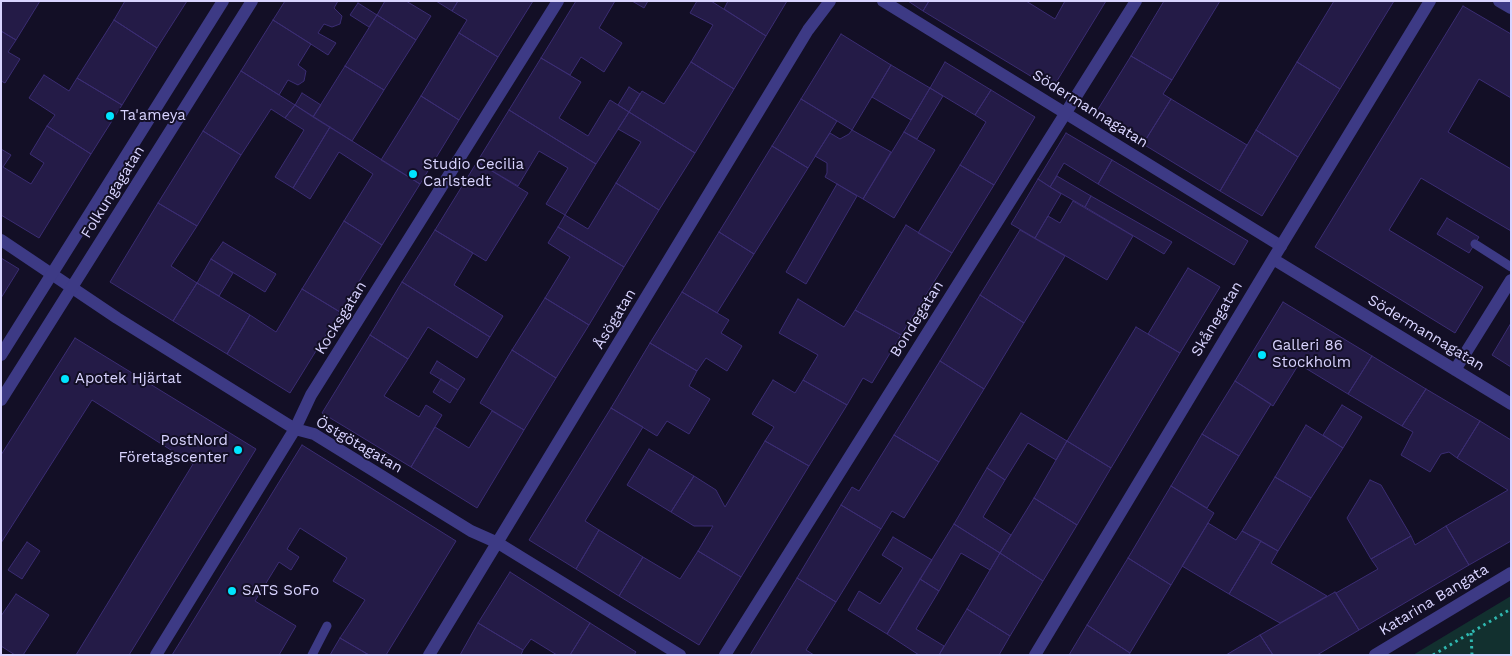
<!DOCTYPE html>
<meta charset="utf-8">
<style>
body{margin:0}
#map{position:relative;width:1512px;height:656px;overflow:hidden;background:#130f26;font-family:"Work Sans",sans-serif}
canvas{display:block}
.frame{position:absolute;inset:0;border:2px solid #d9d4ff;pointer-events:none}
</style>
<div id="map">
<canvas width="1512" height="656"></canvas>
<div class="frame"></div>
</div>
<script>
const ctx = document.querySelector('canvas').getContext('2d');
ctx.lineJoin = 'round';
function fillPath(path, color) { ctx.fillStyle = color; ctx.fill(path, 'evenodd'); }
const toPath = rows => new Path2D(rows.map(r => 'M' + r).join(''));
function stroke(path, color, width, dash) { ctx.strokeStyle = color; ctx.lineWidth = width; ctx.lineCap = dash ? 'butt' : 'round'; ctx.setLineDash(dash || []); ctx.stroke(path); }
function drawText(font, color, halo, rows, align = 'center') {
  ctx.font = font + ' "Work Sans",sans-serif'; ctx.lineWidth = 4; ctx.setLineDash([]); ctx.textBaseline = 'middle'; ctx.strokeStyle = halo; ctx.fillStyle = color; for (const [text, x, y, turn = 0] of rows) {
    ctx.save(); ctx.translate(x, y); ctx.rotate((+turn || 0) * Math.PI / 180); ctx.textAlign = isNaN(turn) ? turn : align; if (halo) ctx.strokeText(text, 0, 0); ctx.fillText(text, 0, 0); ctx.restore();
  }
}
const green = toPath([
 [1511,596,1511,655,1413,655]
]);
const building = toPath([
 [1,1,40,1,16,40,1,31,1,1],
 [125,1,187,1,157,48,114,20,125,1],
 [285,1,338,1,334,8,342,16,340,24,332,27,324,24,318,33,336,43,328,55,273,20,285,1],
 [385,1,406,1,431,16,416,40,377,15,385,1],
 [436,1,458,1,452,11,436,1],
 [458,1,533,1,498,57,459,33,467,20,452,11,458,1],
 [576,1,615,1,599,28,622,43,604,72,581,57,570,75,541,58,576,1],
 [632,1,648,1,644,8,632,1],
 [697,1,711,1,766,36,734,89,691,62,713,25,690,13,697,1],
 [728,1,787,1,766,36,724,9,728,1],
 [908,1,929,1,923,11,908,1],
 [929,1,1026,1,1055,19,1065,1,1106,1,1052,89,923,11,929,1],
 [1164,1,1220,1,1172,80,1131,56,1164,1],
 [1334,1,1394,1,1340,89,1297,62,1334,1],
 [358,3,377,15,369,27,350,15,358,3],
 [1463,6,1511,34,1511,98,1479,79,1448,132,1511,169,1511,231,1421,178,1389,230,1483,287,1455,333,1315,247,1463,6],
 [377,15,416,40,384,90,345,66,377,15],
 [114,20,157,48,122,105,77,78,114,20],
 [273,20,311,44,298,65,306,71,304,81,298,85,288,80,279,95,241,71,273,20],
 [1,31,16,40,8,52,20,59,5,83,1,81,1,31],
 [459,33,498,57,459,120,421,96,459,33],
 [841,34,891,65,852,130,801,99,841,34],
 [1131,56,1172,80,1163,94,1171,99,1143,144,1095,114,1131,56],
 [541,58,581,82,559,118,588,136,610,100,629,112,596,164,509,110,541,58],
 [691,62,734,89,695,153,629,112,642,91,664,104,691,62],
 [945,62,991,90,975,115,930,88,945,62],
 [1297,62,1340,89,1298,157,1256,130,1297,62],
 [891,65,930,88,911,120,872,97,891,65],
 [345,66,384,90,352,141,313,117,345,66],
 [241,71,295,105,285,118,271,109,241,155,203,131,241,71],
 [44,75,69,91,77,78,122,105,91,154,47,126,55,115,29,98,44,75],
 [629,87,640,94,629,112,618,105,629,87],
 [930,88,943,96,917,139,904,132,930,88],
 [991,90,1035,117,994,185,960,165,986,122,975,115,991,90],
 [302,93,321,105,313,117,295,105,302,93],
 [421,96,459,120,420,184,381,160,421,96],
 [801,99,837,121,808,168,772,146,801,99],
 [1171,99,1247,145,1220,191,1143,144,1171,99],
 [295,105,330,127,293,188,275,177,304,130,285,118,295,105],
 [509,110,596,164,565,215,546,204,568,168,539,151,518,186,477,162,509,110],
 [629,112,695,153,659,210,616,183,641,142,618,129,629,112],
 [47,126,91,154,39,238,1,215,1,149,11,155,3,167,31,184,44,163,30,154,47,126],
 [330,127,420,184,382,245,344,221,373,174,339,152,310,199,293,188,330,127],
 [852,130,891,152,863,199,825,177,827,173,827,163,815,156,830,133,840,139,849,134,852,130],
 [1256,130,1298,157,1262,216,1220,191,1256,130],
 [203,131,241,155,197,226,158,203,203,131],
 [904,132,935,150,894,218,863,199,904,132],
 [1066,133,1112,160,1098,184,1064,163,1050,187,1038,179,1066,133],
 [772,146,808,168,754,254,719,232,772,146],
 [1112,160,1248,241,1234,265,1098,184,1112,160],
 [477,162,528,193,486,261,435,230,477,162],
 [960,165,994,185,952,253,918,233,960,165],
 [1057,176,1091,196,1085,207,1050,187,1057,176],
 [1038,179,1061,194,1035,238,1011,224,1038,179],
 [616,183,659,210,624,267,558,227,565,215,588,229,616,183],
 [837,184,857,196,806,284,786,272,837,184],
 [1091,196,1172,242,1164,254,1085,207,1091,196],
 [1073,201,1133,236,1107,280,1035,238,1048,216,1060,223,1073,201],
 [158,203,197,226,171,266,197,283,173,321,110,282,158,203],
 [1447,218,1479,237,1469,253,1437,234,1447,218],
 [344,221,382,245,340,312,302,289,344,221],
 [906,225,952,253,901,335,855,310,906,225],
 [558,227,624,267,589,325,545,298,570,257,548,243,558,227],
 [435,230,473,253,454,285,503,316,490,337,402,282,435,230],
 [1020,230,1065,256,1024,323,980,295,1020,230],
 [719,232,754,254,717,313,682,292,719,232],
 [223,242,276,274,265,292,211,259,223,242],
 [1,258,19,269,1,298,1,258],
 [211,259,233,273,219,296,197,283,211,259],
 [1188,268,1220,287,1180,353,1148,334,1188,268],
 [402,282,490,337,477,358,428,327,408,359,370,335,402,282],
 [197,283,250,315,227,354,173,321,197,283],
 [302,289,340,312,290,393,227,354,250,315,276,332,302,289],
 [682,292,729,320,721,333,742,346,727,371,706,358,697,371,650,343,682,292],
 [980,295,1024,323,984,389,940,361,980,295],
 [545,298,589,325,556,378,512,350,545,298],
 [798,299,844,327,855,310,901,335,872,383,863,378,847,405,803,380,818,355,779,333,798,299],
 [1283,302,1372,356,1348,394,1302,366,1297,367,1273,406,1235,381,1283,302],
 [1511,323,1511,367,1492,355,1511,323],
 [1136,327,1180,353,1111,468,1067,441,1136,327],
 [370,335,408,359,384,396,419,417,426,405,442,415,411,467,322,413,370,335],
 [75,338,256,449,129,655,76,655,193,464,92,400,1,543,1,455,75,338],
 [650,343,697,371,689,386,710,399,689,434,667,421,657,436,611,408,650,343],
 [512,350,556,378,524,430,480,403,512,350],
 [1372,356,1426,389,1402,426,1348,394,1372,356],
 [437,361,465,379,458,390,430,373,437,361],
 [940,361,984,389,939,462,894,435,940,361],
 [441,379,458,390,450,403,433,392,441,379],
 [773,380,795,393,803,380,847,405,809,466,765,441,774,427,752,414,773,380],
 [1235,381,1271,404,1239,456,1202,434,1235,381],
 [1426,389,1480,421,1457,458,1449,452,1441,454,1430,472,1401,455,1413,432,1402,426,1426,389],
 [1342,405,1362,417,1343,448,1323,435,1342,405],
 [611,408,643,427,585,521,599,530,576,569,529,540,611,408],
 [492,411,524,430,477,508,411,467,435,427,469,448,492,411],
 [1021,413,1067,441,1056,460,1028,443,1005,480,987,468,1021,413],
 [1480,421,1511,440,1511,541,1469,565,1446,526,1508,490,1457,458,1480,421],
 [1306,425,1343,448,1311,498,1275,477,1306,425],
 [1202,434,1239,456,1207,508,1171,486,1202,434],
 [894,435,939,462,904,518,892,511,881,529,841,505,852,487,859,491,894,435],
 [765,441,809,466,741,577,698,551,713,526,694,526,671,512,694,476,716,490,725,507,765,441],
 [1067,441,1111,468,1077,525,1034,498,1067,441],
 [302,445,456,541,386,655,369,655,340,638,365,600,333,581,347,558,300,528,287,549,299,557,291,570,279,562,255,601,296,626,279,655,172,655,302,445],
 [649,449,694,476,671,512,627,485,649,449],
 [987,468,1005,480,983,517,1011,535,1000,553,954,524,987,468],
 [1275,477,1311,498,1278,551,1242,531,1275,477],
 [1370,480,1381,485,1411,536,1371,559,1347,518,1370,480],
 [1171,486,1214,513,1171,585,1128,558,1171,486],
 [1034,498,1077,525,1043,581,1000,553,1034,498],
 [841,505,881,529,836,602,797,578,841,505],
 [1208,523,1236,540,1242,531,1261,541,1229,594,1182,566,1208,523],
 [954,524,1000,553,990,570,961,553,939,591,920,579,954,524],
 [1446,526,1469,565,1359,630,1336,593,1378,569,1371,559,1411,536,1415,545,1446,526],
 [599,530,643,557,619,596,576,569,599,530],
 [893,537,932,560,887,634,848,610,859,591,880,604,903,568,882,555,893,537],
 [1261,541,1278,551,1271,563,1327,596,1280,623,1229,594,1261,541],
 [27,542,40,551,22,579,8,570,27,542],
 [698,551,741,577,699,645,619,596,643,557,680,579,698,551],
 [1000,553,1043,581,1010,636,967,609,1000,553],
 [1128,558,1171,585,1130,653,1087,625,1128,558],
 [510,572,590,623,570,655,557,655,531,639,523,650,478,623,510,572],
 [797,578,836,602,806,650,814,655,750,655,797,578],
 [920,579,939,591,916,629,944,646,939,655,919,655,887,634,920,579],
 [1335,592,1359,630,1317,655,1273,655,1260,635,1335,592],
 [16,594,49,615,23,655,15,655,1,646,1,616,16,594],
 [967,609,1010,636,999,655,939,655,967,609],
 [478,623,523,650,521,655,460,655,478,623],
 [590,623,636,652,634,655,570,655,590,623],
 [1087,625,1130,653,1129,655,1069,655,1087,625],
 [1260,635,1273,655,1226,655,1260,635],
 [340,638,369,655,330,655,340,638]
]);
const path = toPath([
 [1471,633,1472,655],
 [1433,655,1511,609]
]);
const service = toPath([
 [1475,244,1511,267],
 [312,655,327,626]
]);
const pedestrian = toPath([
 [1499,1,1511,8],
 [1065,113,1281,246]
]);
const minor = toPath([
 [883,1,1065,113],
 [1,240,117,318,295,429,314,434,471,531,498,543,680,655],
 [1273,259,1511,404],
 [1455,370,1511,280],
 [156,655,295,429,311,395,558,1],
 [429,655,808,30,830,1],
 [725,655,1136,1],
 [1035,655,1273,259,1430,1],
 [1375,655,1511,573]
]);
const tertiary = toPath([
 [1,355,223,1],
 [1,400,252,1]
]);
const markers = [
 [110,116,5,"#00e5ff"],
 [413,174,5,"#00e5ff"],
 [1262,355,5,"#00e5ff"],
 [65,379,5,"#00e5ff"],
 [238,450,5,"#00e5ff"],
 [232,591,5,"#00e5ff"]
];
const streetNames = [
 ["Södermannagatan",1090,109,32],
 ["Folkungagatan",113,192,-58],
 ["Kocksgatan",341,318,-58],
 ["Åsögatan",615,319,-59],
 ["Bondegatan",917,319,-58],
 ["Skånegatan",1217,319,-59],
 ["Södermannagatan",1426,333,31],
 ["Östgötagatan",359,445,30],
 ["Katarina Bangata",1434,600,-31]
];
const poiNames = [
 ["Ta'ameya",120,116],
 ["Studio Cecilia",423,165],
 ["Carlstedt",423,182],
 ["Galleri 86",1272,346],
 ["Stockholm",1272,363],
 ["Apotek Hjärtat",75,379],
 ["PostNord",228,441,"right"],
 ["Företagscenter",228,458,"right"],
 ["SATS SoFo",242,591]
];
fillPath(green, '#12302f');
fillPath(building, '#241b47');
stroke(building, '#3b2d73', 1);
stroke(path, '#2fb8b0', 3, [2.5, 4]);
stroke(service, '#3d3a85', 9);
stroke(pedestrian, '#3d3a85', 12);
stroke(minor, '#3d3a85', 12);
stroke(tertiary, '#3d3a85', 12);
for (const [x, y, r, color] of markers) { const dot = new Path2D(); dot.arc(x, y, r, 0, 2 * Math.PI); ctx.fillStyle = color; ctx.fill(dot); stroke(dot, '#130f26', 2); }
drawText('15px', '#d9d4ff', '#130f26', streetNames);
drawText('15px', '#d9d4ff', '#130f26', poiNames, 'left');
</script>
